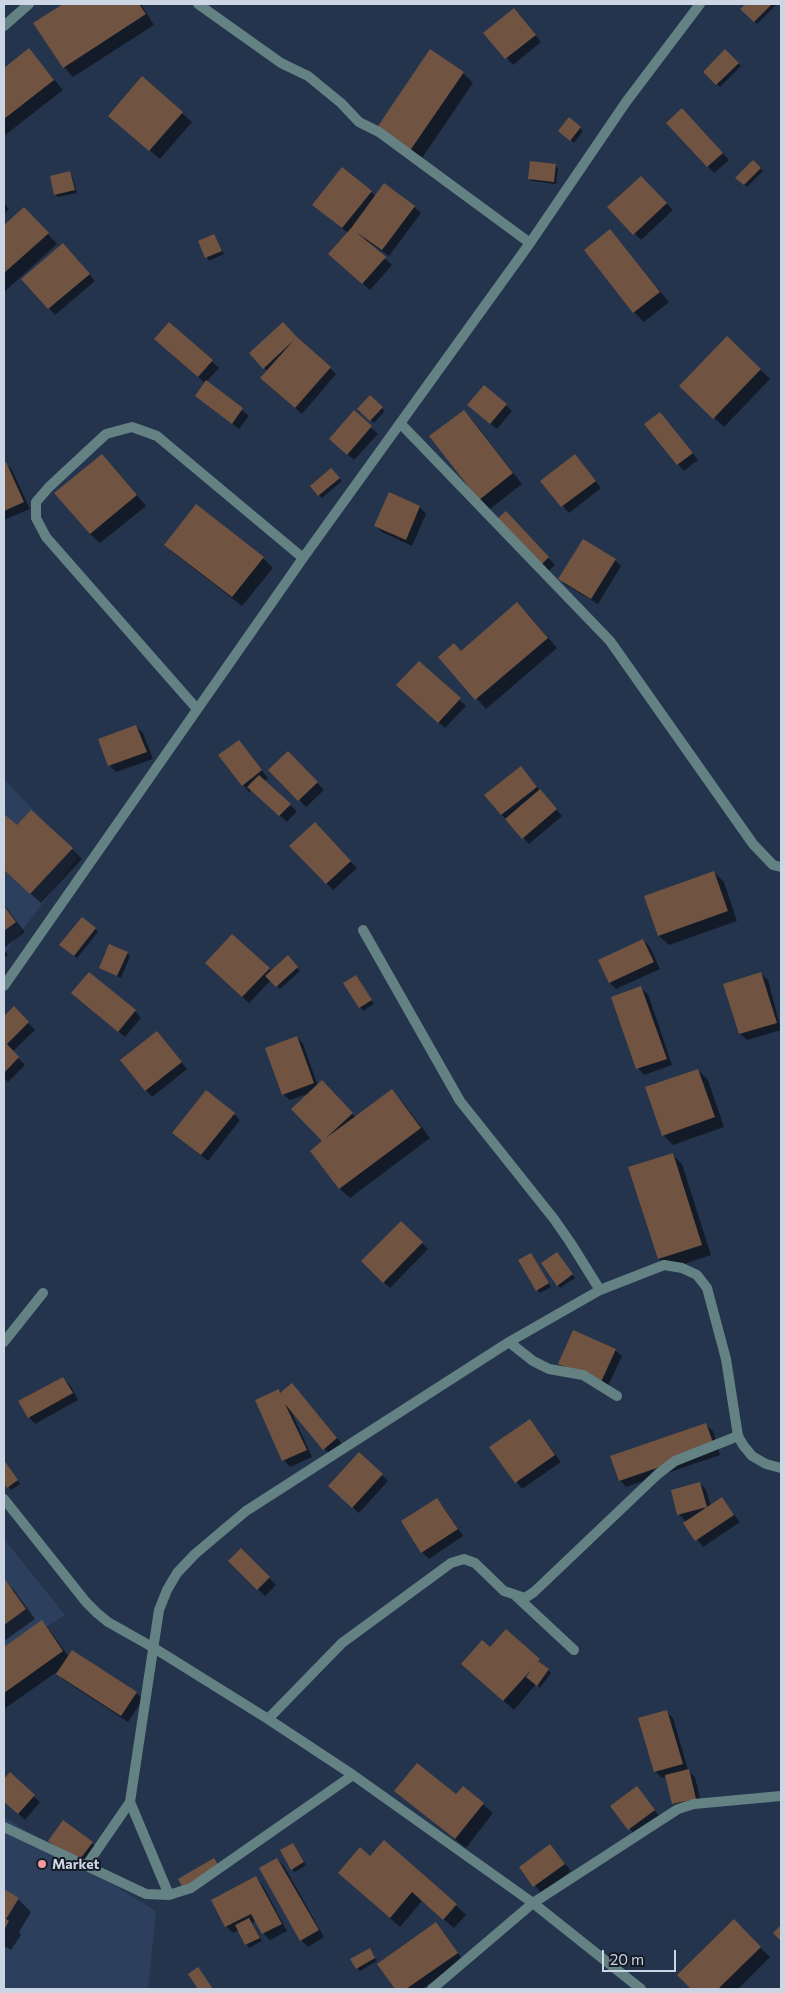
<!DOCTYPE html>
<style>
body{margin:0}
#map{position:relative;width:785px;height:1993px;overflow:hidden;background:#25344d;font-family:Commissioner,sans-serif}
canvas{display:block}
.frame{position:absolute;inset:0;border:5px solid #cbd5e4;pointer-events:none}
.scale{position:absolute;left:602px;top:1950px;width:74px;height:22px;box-sizing:border-box;border:2px solid #cbd5e4;border-top:0;padding-left:6px;font-size:15px;line-height:18px;white-space:nowrap;color:#cbd5e4;-webkit-text-stroke:4px #151c27;paint-order:stroke}
</style>
<div id="map">
<canvas width="785" height="1993"></canvas>
<div class="frame"></div>
<div class="scale">20 m</div>
</div>
<script>
const ctx = document.querySelector('canvas').getContext('2d');
ctx.lineJoin = 'round';
function fillPath(path, color) { ctx.fillStyle = color; ctx.fill(path, 'evenodd'); }
const toPath = rows => new Path2D(rows.map(r => 'M' + r).join(''));
function stroke(path, color, width, dash) { ctx.strokeStyle = color; ctx.lineWidth = width; ctx.lineCap = dash ? 'butt' : 'round'; ctx.setLineDash(dash || []); ctx.stroke(path); }
function drawText(font, color, halo, rows, align = 'center') {
  ctx.font = font + ' Commissioner,sans-serif'; ctx.lineWidth = 4; ctx.setLineDash([]); ctx.textBaseline = 'middle'; ctx.strokeStyle = halo; ctx.fillStyle = color; for (const [text, x, y, turn = 0] of rows) {
    ctx.save(); ctx.translate(x, y); ctx.rotate((+turn || 0) * Math.PI / 180); ctx.textAlign = isNaN(turn) ? turn : align; if (halo) ctx.strokeText(text, 0, 0); ctx.fillText(text, 0, 0); ctx.restore();
  }
}
const built = toPath([
 [4,779,78,857,4,954],
 [4,1539,65,1615,4,1653],
 [4,1817,156,1911,148,1989,4,1989]
]);
const shadow = toPath([
 [65,4,141,4,154,25,73,77,64,67,35,23],
 [747,4,777,4,757,24,742,9],
 [520,16,541,42,513,65,485,33],
 [29,50,63,90,4,136,4,70],
 [725,51,741,66,720,87,704,72],
 [463,73,473,83,418,164,385,142],
 [182,113,192,122,160,159,120,125],
 [689,116,729,160,714,173,668,123],
 [580,128,583,131,574,143,563,134],
 [753,162,763,171,747,187,737,178],
 [555,165,558,168,556,184,532,181,529,178],
 [69,173,72,176,77,193,58,197,55,194],
 [641,177,673,210,641,240,609,207],
 [371,192,376,196,414,207,421,213,389,256,369,242,368,243,392,265,370,290,336,261,348,233,313,205],
 [4,204,9,209,4,214],
 [24,208,57,244,4,292,4,227],
 [610,231,669,302,644,322,634,312,585,250],
 [214,236,224,254,209,261,199,242],
 [70,251,95,281,55,315,23,279],
 [170,323,219,368,206,382,249,416,239,429,196,396,206,384,162,345],
 [283,324,336,374,302,414,268,385,268,372,251,353],
 [760,369,770,379,724,427,691,396],
 [370,397,385,411,374,423,359,409],
 [506,405,512,411,497,429,475,411],
 [354,412,378,434,354,460,337,445],
 [464,412,473,421,522,484,490,509,480,499],
 [660,413,698,460,684,471,678,464],
 [581,462,601,488,569,513,542,481],
 [6,464,12,470,30,509,4,520,4,465],
 [111,465,146,506,100,543,90,534],
 [334,472,342,481,322,498,319,495],
 [390,494,420,507,426,514,412,546,382,532,376,526],
 [506,513,555,565,544,575],
 [165,545,263,558,273,568,242,606,175,554],
 [615,560,621,566,598,604,566,585,560,579],
 [527,613,557,648,486,709,439,657,461,652],
 [419,662,466,706,445,728,404,692],
 [136,726,143,733,153,759,116,772,110,766,100,739],
 [238,741,268,778,264,781,297,811,287,822,252,790,249,792,220,756],
 [288,753,324,790,306,807,270,770],
 [521,768,562,816,529,844,501,814],
 [4,816,17,827,72,849,82,859,41,903,4,870],
 [314,824,357,868,333,890,291,846],
 [714,872,724,882,737,921,669,945,659,936],
 [4,905,25,932,4,948],
 [95,929,98,932,77,958,64,948],
 [232,935,272,972,287,957,300,971,280,989,271,980,249,1003,213,970],
 [643,940,650,947,660,969,616,989,610,983],
 [4,949,8,955,4,958],
 [127,953,130,956,121,978,100,967],
 [761,974,768,980,781,1030,747,1040,740,1034],
 [359,980,374,1004,363,1011,345,983],
 [641,988,648,994,672,1065,644,1075,638,1068,613,998],
 [79,999,135,1011,141,1018,125,1037],
 [14,1008,35,1030,12,1052,25,1065,8,1082,4,1078,4,1018],
 [297,1037,303,1044,318,1086,322,1082,356,1118,392,1091,401,1100,430,1138,350,1198,340,1189,311,1151,324,1141,310,1093,290,1100,283,1094],
 [163,1039,187,1069,152,1097,146,1090],
 [698,1070,708,1080,724,1127,673,1145,663,1135],
 [234,1114,240,1120,208,1161,174,1133],
 [672,1154,682,1164,711,1255,669,1269,659,1259,629,1168],
 [401,1222,428,1249,390,1288,362,1261],
 [557,1253,575,1278,560,1288,558,1285],
 [531,1254,551,1287,540,1293,537,1290],
 [615,1350,622,1356,607,1388,566,1370,559,1364],
 [63,1379,70,1385,78,1400,35,1424,29,1417],
 [278,1391,281,1393,298,1391,343,1445,330,1455,291,1411,312,1457,290,1467,284,1460],
 [530,1420,561,1462,522,1489,491,1447],
 [706,1425,713,1431,720,1455,626,1487,620,1480],
 [4,1461,20,1484,11,1490,4,1482],
 [382,1475,388,1481,359,1513,336,1493],
 [700,1483,706,1490,711,1506,721,1499,740,1522,703,1547,685,1524,691,1519,685,1521,679,1514],
 [437,1500,443,1506,463,1536,429,1559,422,1552],
 [241,1550,276,1585,265,1596,229,1561],
 [4,1580,14,1590,35,1619,4,1641],
 [42,1622,51,1632,69,1657,136,1693,143,1699,128,1722,64,1680,58,1674,61,1669,4,1709,4,1649],
 [506,1631,551,1673,540,1688,536,1684,514,1710,473,1674,490,1648],
 [666,1711,673,1718,688,1770,695,1777,702,1806,680,1810,674,1804,667,1776,662,1778,655,1771],
 [10,1774,40,1802,25,1820,4,1801,4,1780],
 [463,1787,493,1813,466,1848,396,1791,456,1796],
 [637,1788,660,1817,636,1836,611,1806],
 [92,1843,98,1849,84,1868,56,1847],
 [293,1844,306,1865,295,1872,292,1869],
 [550,1846,571,1871,541,1893,520,1867],
 [370,1858,456,1905,466,1915,454,1928,422,1901,400,1927,349,1882],
 [277,1859,284,1866,324,1937,308,1947,301,1940],
 [256,1878,262,1884,287,1931,270,1940,263,1933,256,1921,252,1923,262,1941,249,1948,239,1930,233,1933,226,1926,213,1900],
 [4,1890,18,1899,31,1912,19,1932,21,1935,11,1950,4,1946],
 [734,1921,770,1957,738,1989,693,1989,679,1975],
 [436,1924,463,1960,422,1989,396,1989,379,1964],
 [369,1950,377,1961,360,1971,357,1968]
]);
const building = toPath([
 [63,4,139,4,146,14,63,68,33,23],
 [746,4,772,4,754,22,740,9],
 [514,8,536,35,505,59,483,33],
 [29,48,54,80,4,119,4,68],
 [430,49,464,72,407,155,374,132],
 [725,49,739,63,716,85,703,72],
 [142,76,183,112,149,151,108,116],
 [682,108,723,153,707,167,666,123],
 [569,117,581,127,570,141,558,131],
 [753,160,761,168,744,185,735,178],
 [530,161,556,164,554,182,528,179],
 [342,167,372,191,342,228,312,205],
 [70,171,75,190,54,195,50,176],
 [641,176,667,203,633,235,607,207],
 [384,183,415,206,382,250,356,232,386,257,362,284,328,254,352,227],
 [24,207,49,233,4,273,4,225],
 [610,229,660,292,633,313,584,250],
 [214,234,222,251,205,258,198,241],
 [63,243,90,274,48,309,21,279],
 [169,322,213,360,198,377,154,339],
 [283,322,297,337,331,367,295,408,260,378,294,340,263,369,249,353],
 [727,336,761,369,713,419,679,386],
 [206,380,243,408,232,424,195,396],
 [484,385,507,404,490,424,467,405],
 [370,395,383,407,370,421,357,409],
 [354,410,372,426,347,455,329,439],
 [464,410,513,473,479,500,429,436],
 [660,412,693,453,677,465,644,424],
 [102,454,137,495,90,534,54,493],
 [575,454,596,481,561,507,540,481],
 [6,462,24,502,4,511,4,463],
 [331,468,340,478,318,496,310,486],
 [389,492,420,506,406,540,374,526],
 [196,504,264,557,232,597,164,545],
 [506,511,549,557,537,569,493,523],
 [583,539,616,559,591,599,558,579],
 [517,602,548,638,475,700,438,657,454,643,461,651],
 [419,661,461,698,438,723,396,685],
 [136,725,147,752,108,766,98,739],
 [239,740,262,770,242,786,218,755],
 [288,751,318,782,298,801,268,770],
 [521,766,537,787,501,815,484,795],
 [259,775,291,804,279,816,247,787],
 [540,789,557,809,522,839,505,819],
 [31,810,73,848,30,894,4,870,4,814,17,825],
 [315,822,351,861,326,884,289,846],
 [714,871,728,911,658,936,644,896],
 [4,906,16,922,4,931],
 [82,917,96,928,74,956,59,945],
 [232,934,270,968,242,997,205,963],
 [643,939,654,962,609,983,598,960],
 [109,944,128,952,117,976,99,968],
 [288,955,298,967,276,987,265,976],
 [89,972,136,1010,118,1032,71,993],
 [761,972,777,1023,739,1034,723,984],
 [356,975,372,1000,359,1008,343,983],
 [641,986,667,1059,636,1069,611,997],
 [14,1006,29,1022,7,1044,19,1057,4,1073,4,1016],
 [157,1031,182,1062,145,1091,120,1060],
 [297,1036,314,1083,282,1095,265,1048],
 [698,1069,715,1117,662,1136,645,1087],
 [322,1080,353,1113,326,1138,392,1089,421,1128,339,1189,310,1151,322,1141,291,1109],
 [206,1090,235,1113,201,1155,172,1133],
 [673,1153,702,1245,658,1259,628,1167],
 [401,1221,423,1242,383,1283,361,1261],
 [557,1252,573,1274,557,1286,541,1263],
 [531,1253,549,1283,536,1291,518,1260],
 [573,1330,616,1349,601,1382,558,1364],
 [63,1377,73,1393,28,1418,18,1401],
 [292,1383,337,1438,323,1450,285,1404,307,1450,282,1461,255,1400,279,1389,280,1393],
 [530,1419,555,1455,515,1483,489,1447],
 [706,1423,715,1448,619,1481,610,1456],
 [359,1452,383,1474,352,1508,328,1486],
 [4,1460,18,1480,7,1488,4,1484],
 [700,1482,707,1507,677,1515,671,1490],
 [722,1497,734,1515,695,1541,683,1523],
 [437,1498,458,1529,421,1553,401,1521],
 [241,1548,270,1577,257,1590,228,1561],
 [4,1578,26,1609,4,1625],
 [42,1620,63,1651,4,1693,4,1647],
 [506,1629,540,1659,538,1661,549,1669,537,1686,526,1677,531,1670,503,1701,461,1664,482,1640,490,1647],
 [72,1650,137,1692,121,1716,56,1674],
 [667,1710,683,1764,654,1772,638,1718],
 [417,1763,456,1794,463,1786,484,1803,455,1839,394,1791],
 [689,1769,696,1799,672,1804,665,1775],
 [10,1772,35,1795,18,1814,4,1802,4,1779],
 [637,1786,655,1810,628,1830,610,1806],
 [63,1820,93,1842,77,1863,48,1841],
 [384,1840,457,1904,443,1920,412,1892,390,1918,338,1873,360,1847,370,1856],
 [293,1843,304,1862,291,1870,280,1850],
 [550,1844,565,1864,533,1887,519,1867],
 [214,1858,220,1868,184,1890,178,1879],
 [277,1858,319,1930,300,1941,259,1868],
 [256,1876,282,1924,262,1934,251,1914,225,1927,211,1900],
 [4,1889,19,1898,6,1919,9,1921,4,1930],
 [249,1918,260,1938,245,1945,235,1925],
 [734,1919,761,1947,718,1989,691,1989,677,1975],
 [436,1922,458,1953,406,1989,395,1989,377,1964],
 [781,1925,781,1941,773,1933],
 [370,1948,375,1958,356,1969,350,1959],
 [198,1967,213,1989,198,1989,188,1974]
]);
const street = toPath([
 [198,4,281,63,308,76,341,103,359,122,379,132,530,243],
 [4,26,29,4],
 [400,423,610,641,753,844,773,865,781,867],
 [197,709,46,537,36,518,36,502,49,487,106,434,132,427,157,436,303,558],
 [363,930,460,1101,554,1219,570,1242,600,1290],
 [4,986,303,558,530,243,626,102,700,4],
 [4,1342,43,1293],
 [509,1342,600,1290,664,1265,682,1268,697,1275,707,1288,726,1359,738,1436,743,1445,752,1456,766,1464,781,1468],
 [4,1499,86,1602,97,1613,108,1622,154,1648,268,1719,353,1775,533,1903,641,1989],
 [516,1596,574,1650],
 [268,1719,342,1643,451,1563,464,1559,475,1563,504,1591,525,1598,534,1592,658,1474,675,1461,738,1436],
 [130,1802,169,1895],
 [4,1827,146,1894,169,1895,191,1888,353,1775],
 [86,1866,130,1802,159,1610,167,1590,177,1573,195,1554,246,1511,509,1342,533,1361,549,1369,583,1375,617,1396],
 [432,1989,533,1903,678,1809,694,1804,781,1796]
]);
const markers = [
 [42,1864,5,"#f49aa0"]
];
const poiNames = [
 ["Market",52,1864]
];
fillPath(built, '#2c3f5d');
fillPath(shadow, '#0007');
fillPath(building, '#715341');
stroke(street, '#648284', 10);
for (const [x, y, r, color] of markers) { const dot = new Path2D(); dot.arc(x, y, r, 0, 2 * Math.PI); ctx.fillStyle = color; ctx.fill(dot); stroke(dot, '#151c27', 2); }
drawText('bold 14px', '#cbd5e4', '#151c27', poiNames, 'left');
</script>
